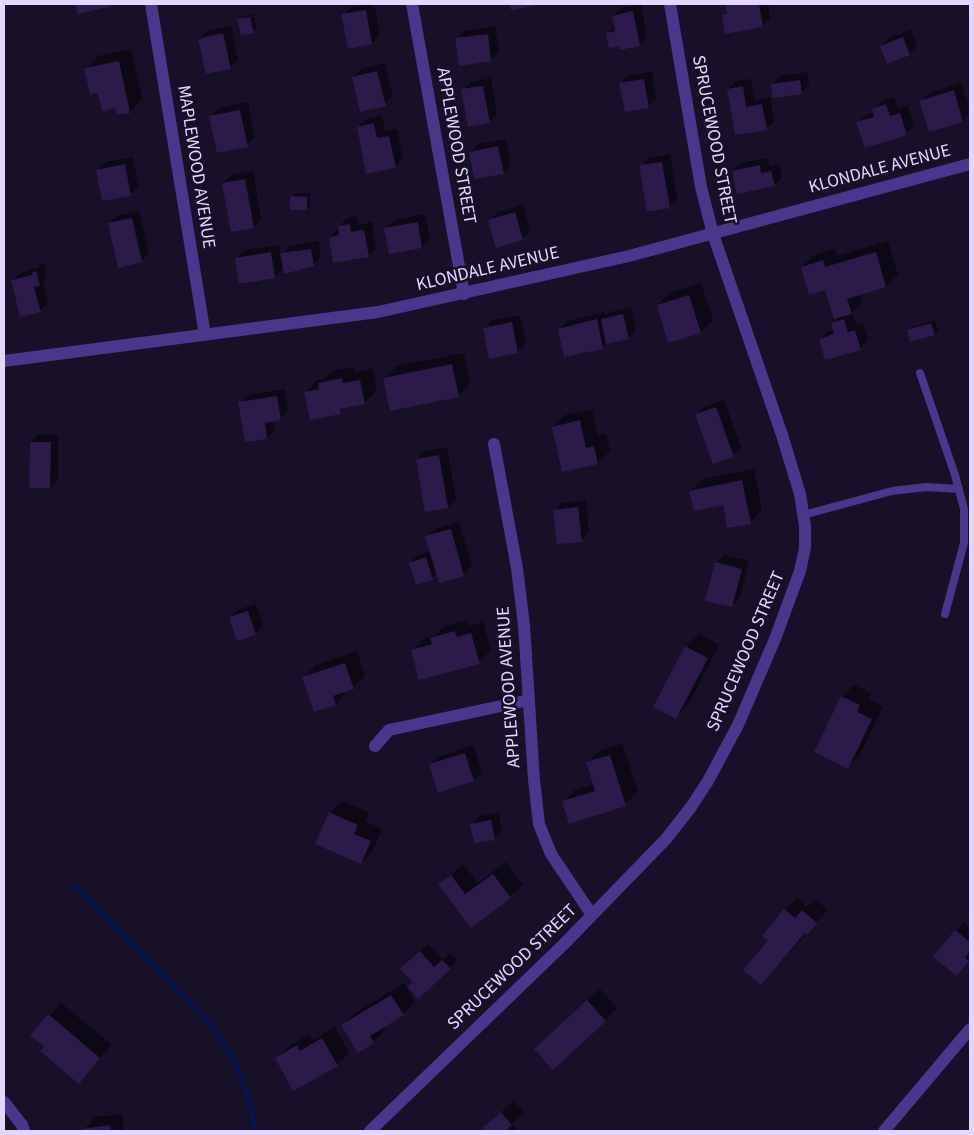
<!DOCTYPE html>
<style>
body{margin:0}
#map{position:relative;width:974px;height:1135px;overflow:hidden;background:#180f29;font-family:"Source Sans 3",sans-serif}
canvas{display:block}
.frame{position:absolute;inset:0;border:5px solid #e2d7ff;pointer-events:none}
</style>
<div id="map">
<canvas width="974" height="1135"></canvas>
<div class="frame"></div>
</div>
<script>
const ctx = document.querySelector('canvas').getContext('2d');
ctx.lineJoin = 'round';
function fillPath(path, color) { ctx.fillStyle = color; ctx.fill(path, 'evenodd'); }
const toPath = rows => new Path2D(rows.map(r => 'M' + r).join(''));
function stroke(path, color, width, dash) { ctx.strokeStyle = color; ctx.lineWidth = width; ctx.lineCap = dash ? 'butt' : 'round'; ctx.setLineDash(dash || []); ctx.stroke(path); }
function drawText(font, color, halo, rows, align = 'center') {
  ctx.font = font + ' "Source Sans 3",sans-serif'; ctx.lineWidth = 5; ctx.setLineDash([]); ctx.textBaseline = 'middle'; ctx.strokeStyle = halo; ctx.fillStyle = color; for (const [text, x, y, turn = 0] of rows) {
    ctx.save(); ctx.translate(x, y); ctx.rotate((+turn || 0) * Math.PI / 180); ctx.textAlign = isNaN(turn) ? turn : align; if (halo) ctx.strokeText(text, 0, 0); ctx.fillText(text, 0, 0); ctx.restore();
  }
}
const shadow = toPath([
 [367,4,374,4,380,35,372,43,343,15,351,7],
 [641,4,647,37,639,45,620,45,607,33,615,26,613,16,621,8],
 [726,4,768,4,770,18,762,26,723,16,728,11],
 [253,14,257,28,253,31,238,20,242,16],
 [231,26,238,60,230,68,199,39,207,31],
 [495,26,499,52,491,60,456,39,464,31],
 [911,30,917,46,909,54,887,62,881,46,889,38],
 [131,49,142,99,130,112,117,107,99,91,86,69,98,56],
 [385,63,393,96,385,104,353,77,361,69],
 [652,72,656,98,648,106,621,83,629,75],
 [808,72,809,85,801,93,772,84,780,76],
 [491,78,497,114,489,122,463,90,471,82],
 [751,79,754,100,770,97,774,121,766,129,728,89,736,81],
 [962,83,970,113,963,121,930,131,921,101,929,93],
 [894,97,898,109,908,106,914,126,906,134,858,123,866,115,874,112,874,109,882,101],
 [248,102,255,137,247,145,211,116,219,108],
 [382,116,385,131,397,129,403,159,395,167,358,127,366,119],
 [506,139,511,165,503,173,470,152,478,144],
 [670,154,677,199,669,207,641,166,649,158],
 [133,157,138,187,130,195,98,170,106,162],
 [768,158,769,166,779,164,782,177,774,185,733,171,741,163],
 [253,171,261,219,253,227,223,183,231,175],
 [295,193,310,193,310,205,307,209,291,197],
 [523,205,530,231,522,239,490,220,498,212],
 [139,211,149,253,141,261,109,224,117,216],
 [425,214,430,239,422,247,386,228,394,220],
 [357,216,359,225,372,222,376,248,368,256,330,237,347,218],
 [319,241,321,257,313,265,285,273,284,267,275,277,236,259,244,250,279,245,280,255,290,246],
 [888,241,898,274,886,286,861,294,863,301,852,312,856,324,863,323,868,340,860,348,820,339,828,331,834,330,832,324,839,317,826,288,802,267,814,255,835,249,837,256],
 [41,264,44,264,47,276,43,281,48,303,40,311,12,281,20,273,37,268],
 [701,283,713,320,701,332,669,342,658,305,670,293],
 [631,307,636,330,628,338,607,343,602,348,559,329,567,321,604,312,605,316,610,312],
 [520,315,526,344,518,352,484,328,492,320],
 [935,320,938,330,934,334,908,331,912,327],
 [464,353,470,384,458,396,385,378,397,366],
 [354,367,355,372,372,368,377,390,364,403,347,406,340,413,306,392,318,380,324,379,332,371],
 [285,389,288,411,280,419,273,420,275,430,267,438,240,403,248,395],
 [724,400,741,447,733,455,696,415,704,407],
 [592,409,598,436,606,434,610,451,598,463,553,427,565,415],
 [39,434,58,435,58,479,50,487,31,442],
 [447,447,456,499,448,507,417,459,425,451],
 [754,469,762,510,750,523,723,504,691,491,703,479],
 [586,500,589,532,581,540,554,511,562,503],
 [459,522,472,566,464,574,439,581,437,573,432,578,410,563,418,555,431,551,427,537,435,529],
 [724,555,749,561,740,598,732,606,716,563],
 [256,604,263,626,255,634,231,617,239,609],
 [467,620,469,626,483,622,491,650,479,662,412,651,424,638,434,636,444,626],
 [699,634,719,645,688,705,675,717,655,706,686,647],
 [357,651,365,676,353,688,347,690,336,704,304,677,316,665],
 [854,685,871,693,868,699,883,707,860,755,847,767,842,697],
 [622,743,638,792,625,804,563,802,575,790,594,784,587,763,599,751],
 [473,745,482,772,474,780,430,765,438,757],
 [342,801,369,812,365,821,382,829,373,850,361,863,330,813],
 [499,813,502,830,494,838,472,824,480,816],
 [506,862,523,885,471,927,440,885,463,864,478,883],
 [797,898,807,907,815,899,828,910,761,984,770,941,785,910],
 [964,923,970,928,970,959,965,966,956,931],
 [428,944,443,960,450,953,458,960,450,968,414,982,410,961],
 [404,983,415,1002,403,1014,383,1026,385,1030,373,1042,343,1025,355,1013],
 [600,989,617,1008,605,1020,548,1037],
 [61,1003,112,1045,79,1082,31,1035],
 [335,1027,349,1053,337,1065,276,1059,289,1046,310,1034,313,1040],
 [514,1101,524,1112,512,1123,519,1131,479,1131],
 [122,1114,124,1131,83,1131,95,1117]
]);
const stream = toPath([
 [75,886,218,1032,229,1053,233,1057,247,1092,256,1131]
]);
const building = toPath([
 [75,4,111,4,112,6,78,14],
 [510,4,537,4,538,5,511,10],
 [725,4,759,4,763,27,725,34,722,15,727,14],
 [366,10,372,44,348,49,341,14],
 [633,11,640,46,620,50,619,46,609,48,606,33,615,31,612,16],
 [250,17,254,33,241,35,237,19],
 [223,33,231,69,206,74,198,39],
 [488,34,491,61,459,66,455,38],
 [903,37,910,55,887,64,880,46],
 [119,61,130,113,117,115,116,108,102,111,98,93,90,94,84,68],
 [377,71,386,106,360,112,352,77],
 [644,79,649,108,625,112,619,83],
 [800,80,802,94,773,98,771,84],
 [483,86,490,123,468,127,461,89],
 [743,86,746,107,762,104,767,130,735,135,727,89],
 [954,90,963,122,929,132,919,101],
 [886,104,890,116,900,113,907,135,865,148,856,122,874,117,872,109],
 [240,110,248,147,217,153,209,116],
 [374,123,377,138,389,136,396,168,366,174,357,127],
 [498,146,504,174,474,179,469,152],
 [662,162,670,208,647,212,639,165],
 [125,164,131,196,102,201,96,170],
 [760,165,761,173,771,171,775,186,737,194,732,171],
 [245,179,254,228,231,232,222,183],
 [290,196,307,197,307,210,290,210],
 [515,212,523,240,496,248,488,220],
 [132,218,142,262,118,268,108,223],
 [418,222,422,248,389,254,384,228],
 [350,224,351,232,364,230,369,257,333,263,329,237,339,235,338,226],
 [311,249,314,266,284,274,280,253],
 [271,252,275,278,239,284,235,258],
 [876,252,886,287,847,299,852,314,834,319,825,290,809,295,801,267,823,260,825,267],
 [36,271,40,286,34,287,41,312,20,317,11,280,33,275,32,272],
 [689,295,701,333,668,343,657,305],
 [623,314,629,339,606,344,601,319],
 [597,319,603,349,564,357,558,329],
 [844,319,848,332,855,330,861,350,825,360,819,339,834,334,831,323],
 [512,322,518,353,489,359,483,328],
 [931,323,935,335,910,342,907,330],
 [452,364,459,397,390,411,383,378],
 [342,378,343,383,360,380,365,404,340,409,341,414,310,420,304,392,319,389,318,383],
 [277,396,281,420,265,423,267,439,245,442,238,402],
 [716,407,734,457,713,464,695,414],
 [580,420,586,448,594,446,598,464,562,472,552,427],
 [30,442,51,442,50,488,29,488],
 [439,455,448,508,425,512,416,459],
 [742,480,751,524,727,528,723,505,694,511,689,491],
 [578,507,582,542,557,544,553,510],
 [451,529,464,576,439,583,425,536],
 [426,557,433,580,416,585,409,563],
 [715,562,742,569,732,607,705,601],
 [248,611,256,635,237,641,229,617],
 [455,631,457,637,471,633,480,664,419,680,411,650,432,644,430,638],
 [685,646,708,658,676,719,653,707],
 [345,663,354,689,333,696,336,705,314,712,302,677],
 [841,696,860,705,857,712,872,719,848,769,814,752],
 [465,753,474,781,438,793,429,764],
 [610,755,626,806,569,824,562,801,595,791,586,762],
 [329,812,358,825,354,834,371,841,361,864,315,844],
 [491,820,495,840,474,843,470,824],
 [493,874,511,898,471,928,438,884,451,875,465,894],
 [784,909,795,918,802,910,817,923,807,935,805,933,761,985,743,970,768,941,762,936],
 [955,930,970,942,970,951,965,958,969,961,957,976,933,957],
 [420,951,434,967,442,960,451,969,418,999,407,987,413,982,400,969],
 [391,995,404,1015,370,1036,374,1043,358,1053,341,1025],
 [587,1000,606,1021,553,1070,534,1049],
 [48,1014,100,1058,79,1084,40,1051,44,1047,30,1036],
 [322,1038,338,1066,293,1091,275,1058,297,1045,300,1051],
 [501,1112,512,1125,505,1131,479,1131],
 [110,1125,111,1131,82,1131,82,1129]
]);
const service = toPath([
 [920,373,955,475,964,509,964,543,945,614],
 [803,515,892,491,926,487,959,489]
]);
const minor = toPath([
 [151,4,205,335],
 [412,4,464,294],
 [4,361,378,312,629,256,970,164],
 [494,444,517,568,524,625,534,780,539,824,551,854,592,915],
 [375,746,389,730,529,700],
 [4,1102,22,1125,24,1131],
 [370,1131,564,944,666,839,691,807,708,781,738,725,775,639,800,571,805,548,805,526,800,494,782,435,713,234,701,187,670,4],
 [884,1131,970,1029]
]);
const streetNames = [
 ["SPRUCEWOOD STREET",713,140,79],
 ["APPLEWOOD STREET",455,146,80],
 ["MAPLEWOOD AVENUE",195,167,81],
 ["KLONDALE AVENUE",880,170,-15],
 ["KLONDALE AVENUE",488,270,-13],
 ["SPRUCEWOOD STREET",747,652,-67],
 ["APPLEWOOD AVENUE",510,687,-94],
 ["SPRUCEWOOD STREET",513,968,-44]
];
fillPath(shadow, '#0007');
stroke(stream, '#071549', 5);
fillPath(building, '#2c1a4b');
stroke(service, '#48378b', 8);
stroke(minor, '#48378b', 12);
drawText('18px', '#e2d7ff', '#180f29', streetNames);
</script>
